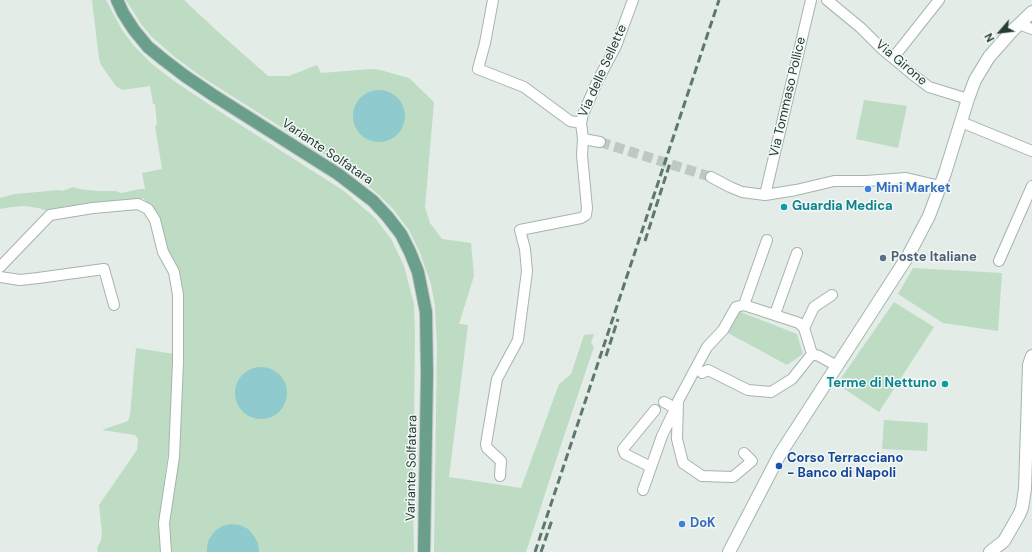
<!DOCTYPE html>
<style>
body{margin:0}
#map{position:relative;width:1032px;height:552px;overflow:hidden;background:#e3ece7;font-family:"DM Sans",sans-serif}
canvas{display:block}
.north{position:absolute;left:980px;top:12px;width:40px;height:40px;-webkit-text-stroke:3px #f3f9f6;paint-order:stroke;rotate:242deg;font-size:11px;font-weight:700;line-height:16px;text-align:center;color:#243c33}
.north::after{content:'';display:block;margin:auto;width:14px;height:18px;background:#243c33;clip-path:polygon(50% 0,100% 100%,50% 72%,0 100%)}
</style>
<div id="map">
<canvas width="1032" height="552"></canvas>
<div class="north">N</div>
</div>
<script>
const ctx = document.querySelector('canvas').getContext('2d');
ctx.lineJoin = 'round';
function fillPath(path, color) { ctx.fillStyle = color; ctx.fill(path, 'evenodd'); }
const toPath = rows => new Path2D(rows.map(r => 'M' + r).join(''));
function stroke(path, color, width, dash) { ctx.strokeStyle = color; ctx.lineWidth = width; ctx.lineCap = dash ? 'butt' : 'round'; ctx.setLineDash(dash || []); ctx.stroke(path); }
function drawText(font, color, halo, rows, align = 'center') {
  ctx.font = font + ' "DM Sans",sans-serif'; ctx.lineWidth = 3; ctx.setLineDash([]); ctx.textBaseline = 'middle'; ctx.strokeStyle = halo; ctx.fillStyle = color; for (const [text, x, y, turn = 0] of rows) {
    ctx.save(); ctx.translate(x, y); ctx.rotate((+turn || 0) * Math.PI / 180); ctx.textAlign = isNaN(turn) ? turn : align; if (halo) ctx.strokeText(text, 0, 0); ctx.fillText(text, 0, 0); ctx.restore();
  }
}
const green = toPath([
 [92,0,106,0,122,30,135,47,152,64,174,81,225,115,344,191,375,218,391,239,404,266,414,304,415,335,413,509,414,552,170,552,167,524,182,292,151,207,143,198,140,201,48,211,38,208,25,206,11,207,0,209,0,198,15,194,59,190,63,191,73,187,79,189,98,191,116,191,121,193,140,189,145,189,142,173,162,169,155,126,157,125,155,104,153,104,150,86,122,90,116,86,101,65,99,59],
 [126,0,184,0,216,30,268,76,289,76,317,65,321,73,371,69,380,70,409,78,434,102,425,207,430,223,442,239,471,243,474,276,459,324,468,325,449,477,521,488,559,384,571,374,584,335,594,334,591,343,594,347,564,436,526,552,434,552,437,347,435,306,431,284,420,253,409,230,393,209,380,196,352,172,202,77,176,58,152,37,141,24],
 [864,100,907,106,898,148,856,139],
 [913,268,1002,273,998,331,943,323,898,294],
 [894,302,934,327,879,412,837,384],
 [738,311,797,334,803,354,787,365,728,333],
 [136,348,174,354,172,412,169,446,159,522,160,547,161,552,98,552,97,549,101,540,102,533,99,505,137,450,138,439,135,435,102,430,128,421,130,415],
 [884,420,928,423,927,451,882,449]
]);
const water = toPath([
 '353 116a26 26 0 1 1 52 0a26 26 0 1 1-52 0Z',
 '235 393a26 26 0 1 1 52 0a26 26 0 1 1-52 0Z',
 [231,524,240,525,248,529,254,536,258,543,259,552,207,552,207,547,209,539,215,531,222,526]
]);
const streetTunnel = toPath([
 [600,142,711,177]
]);
const street = toPath([
 [493,0,485,43,478,69,524,87,570,121,581,123],
 [827,0,861,28,882,49,912,74,929,87,968,99],
 [1019,24,1032,29],
 [893,58,939,0],
 [961,122,1032,151],
 [583,139,600,142],
 [711,177,730,187,742,192,765,195,796,190,834,181,866,181,906,178,940,186],
 [765,195,811,0],
 [999,261,1032,186],
 [0,267,50,215,93,208,138,204,148,209,155,220,163,252,174,272,178,295,178,362,174,457,164,523,166,552],
 [0,277,20,280,38,278,104,269,114,305],
 [744,305,767,240],
 [775,314,797,253],
 [804,328,814,307,832,295],
 [702,373,708,370,748,390,771,392,792,379,812,354,819,356,837,366],
 [664,402,675,408],
 [744,453,752,461,733,477,702,476,683,463,677,439,678,401,707,347,723,330,736,307,744,305,799,323,804,328,812,354],
 [651,467,625,454,623,449,655,410],
 [500,476,501,461,487,448,486,444,497,379,518,340,527,271,525,249,520,230,581,218,586,215,587,208,582,155,583,139,581,123,583,114,598,80,616,46,633,0],
 [643,490,662,436,676,407]
]);
const secondary = toPath([
 [729,552,780,454,908,256,929,216,945,173,968,99,975,80,989,57,1012,31,1032,12],
 [990,552,1004,541,1019,515,1022,508,1025,489,1029,365,1032,356]
]);
const primary = toPath([
 [117,0,123,13,134,30,148,47,164,60,185,76,213,95,338,174,373,201,387,216,401,234,410,252,418,272,426,312,427,374,424,552]
]);
const rail = toPath([
 [645,241,670,163],
 [606,356,618,319],
 [535,552,719,0],
 [541,552,552,520]
]);
const markers = [
 [868,189,4,"#3f7fe0"],
 [784,207,4,"#0f9aa8"],
 [883,258,4,"#5c6f8a"],
 [945,384,4,"#0f9aa8"],
 [779,466,4,"#1a4fb4"],
 [682,524,4,"#3f7fe0"]
];
const streetNames = [
 ["Via Girone",901,63,40],
 ["Via delle Sellette",603,71,-66],
 ["Via Tommaso Pollice",788,97,-77],
 ["Variante Solfatara",327,152,34],
 ["Variante Solfatara",412,468,-89]
];
const shopNames = [
 ["Mini Market",876,189],
 ["DoK",690,524]
];
const cultureNames = [
 ["Guardia Medica",792,207],
 ["Terme di Nettuno",937,384,"right"]
];
const serviceNames = [
 ["Poste Italiane",891,258]
];
const transitNames = [
 ["Corso Terracciano",787,459],
 ["- Banco di Napoli",787,474]
];
fillPath(green, '#bddcc3');
fillPath(water, '#8ecace');
stroke(streetTunnel, '#bdc9c3', 10, [10, 5]);
stroke(street, '#a6b4ad', 12);
stroke(secondary, '#a2b7ae', 14);
stroke(primary, '#c2c8c6', 14);
stroke(street, '#fff', 10);
stroke(secondary, '#fff', 12);
stroke(primary, '#6a9f8c', 12);
stroke(rail, '#5e786e', 3, [8, 4]);
for (const [x, y, r, color] of markers) { const dot = new Path2D(); dot.arc(x, y, r, 0, 2 * Math.PI); ctx.fillStyle = color; ctx.fill(dot); stroke(dot, '#f3f9f6', 1.5); }
drawText('13px', '#243c33', '#f3f9f6', streetNames);
drawText('bold 13px', '#366cbe', '#f3f9f6', shopNames, 'left');
drawText('bold 13px', '#0d838f', '#f3f9f6', cultureNames, 'left');
drawText('bold 13px', '#4e5e75', '#f3f9f6', serviceNames, 'left');
drawText('bold 13px', '#164399', '#f3f9f6', transitNames, 'left');
</script>
